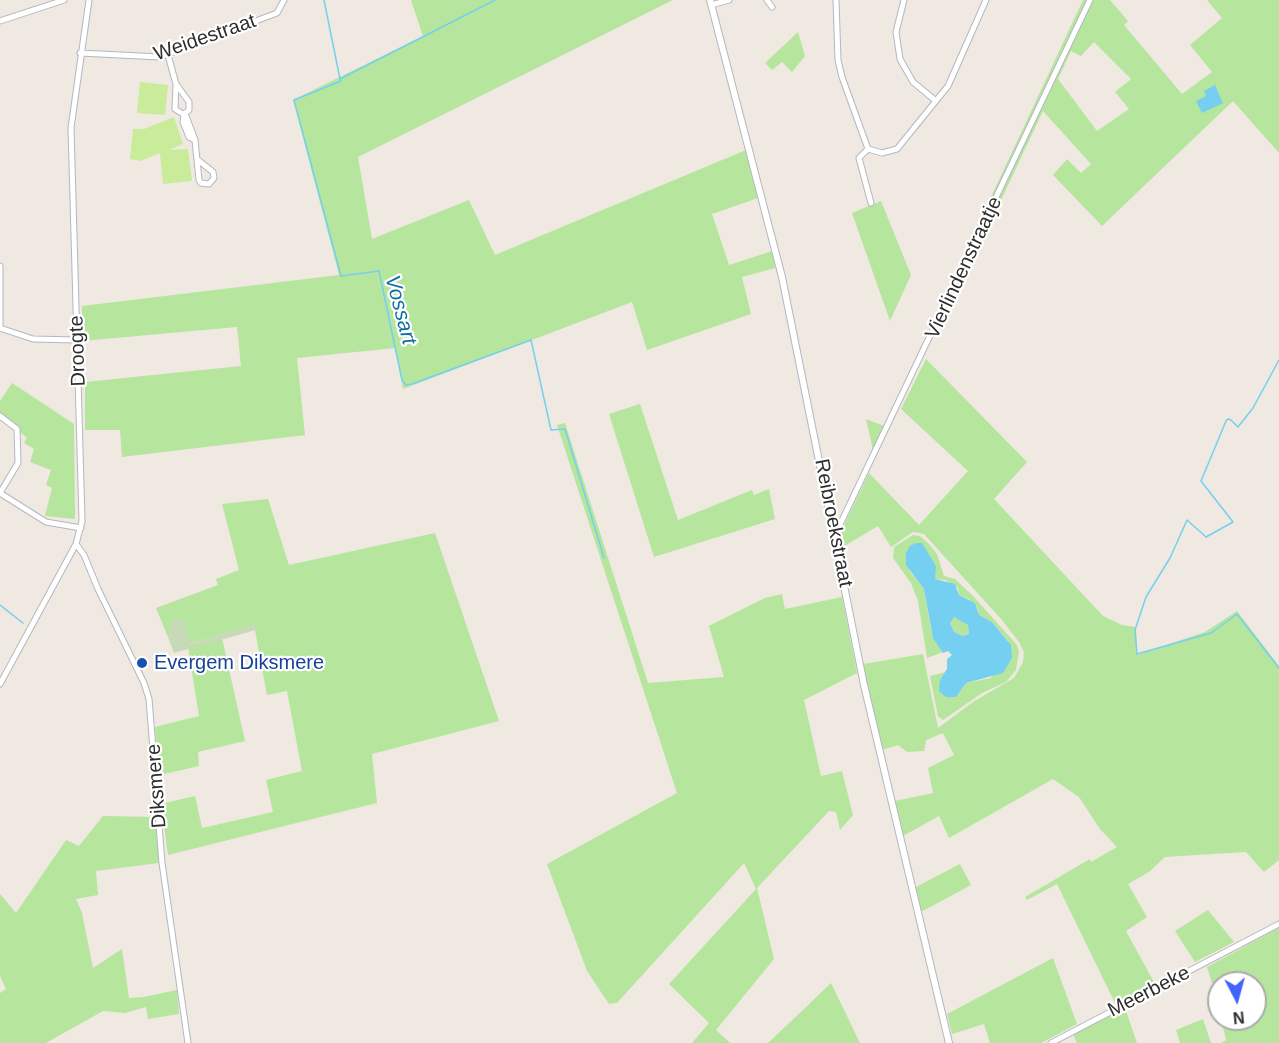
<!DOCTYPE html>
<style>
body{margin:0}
#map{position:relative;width:1279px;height:1043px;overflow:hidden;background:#efe9e1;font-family:Arial,sans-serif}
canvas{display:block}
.north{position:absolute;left:1207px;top:971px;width:60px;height:60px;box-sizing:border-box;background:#fff;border:2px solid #ababab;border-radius:50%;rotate:174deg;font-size:16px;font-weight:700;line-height:24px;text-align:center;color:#2e2e2e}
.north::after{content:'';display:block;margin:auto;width:21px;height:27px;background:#4264fb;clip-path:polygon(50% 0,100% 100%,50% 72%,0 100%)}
</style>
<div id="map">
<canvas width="1279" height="1043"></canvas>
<div class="north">N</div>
</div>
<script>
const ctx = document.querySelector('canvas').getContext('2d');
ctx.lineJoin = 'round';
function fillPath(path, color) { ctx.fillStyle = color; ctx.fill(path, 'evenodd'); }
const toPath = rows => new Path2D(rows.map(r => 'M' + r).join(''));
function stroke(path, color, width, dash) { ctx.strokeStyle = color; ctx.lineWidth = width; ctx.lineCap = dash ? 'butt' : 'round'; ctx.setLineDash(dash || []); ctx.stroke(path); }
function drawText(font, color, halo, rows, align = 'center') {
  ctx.font = font + ' Arial,sans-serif'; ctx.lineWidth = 4.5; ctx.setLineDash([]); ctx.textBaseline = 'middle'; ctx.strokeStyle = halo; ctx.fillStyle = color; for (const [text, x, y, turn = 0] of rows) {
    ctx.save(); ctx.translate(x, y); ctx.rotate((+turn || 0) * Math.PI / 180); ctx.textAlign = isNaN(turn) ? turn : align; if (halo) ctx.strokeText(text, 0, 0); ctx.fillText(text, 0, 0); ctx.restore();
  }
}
const green = toPath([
 [411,0,673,0,358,157,372,239,469,200,495,255,746,150,758,198,712,214,729,265,772,251,775,268,742,277,751,314,647,350,632,302,403,389,395,348,297,358,305,435,122,457,120,430,85,430,85,382,241,366,237,327,82,341,82,306,339,275,293,100,423,36],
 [1083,0,1110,0,1128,21,1124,25,1182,94,1212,72,1190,45,1222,18,1207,0,1279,0,1279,153,1233,101,1102,226,1053,175,1067,159,1081,173,1091,164,1043,111,971,264,964,261,937,320,934,319],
 [1094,42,1131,79,1115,92,1129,109,1097,131,1058,79,1071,51,1081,56],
 [798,32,805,56,792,72,782,62,772,70,765,63],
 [881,201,911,275,890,321,852,213],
 [926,359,1027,462,994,499,1103,616,1122,625,1136,627,1137,655,1205,632,1237,611,1279,666,1279,860,1264,872,1246,852,1165,857,1149,872,1128,884,1147,917,1126,931,1155,984,1115,1003,1057,884,1027,900,1025,897,1090,859,1091,862,1117,847,1100,829,1079,797,1053,779,949,838,939,816,903,836,895,801,933,793,928,768,954,755,943,733,926,740,924,751,907,752,898,745,882,750,863,664,923,654,938,728,973,702,1014,678,1023,662,1024,652,1019,642,1001,619,924,534,913,532,891,547,878,526,841,548,839,536,869,473,919,525,968,471,901,409],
 [12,383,74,424,75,519,45,516,52,488,46,485,51,470,30,462,34,449,24,443,27,438,20,432,18,426,0,413,0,401],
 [640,404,678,520,752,490,754,495,769,489,775,519,654,557,609,414],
 [866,419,884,426,873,450],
 [565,423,648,683,724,677,709,626,765,598,782,594,785,609,842,597,857,673,804,700,821,776,842,771,853,815,840,830,836,812,829,811,757,888,774,959,716,1030,730,1043,692,1043,709,1023,669,984,756,889,744,863,617,1003,609,1004,587,971,547,864,677,793,557,425],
 [268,499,289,565,435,533,499,721,372,754,377,803,168,855,161,804,195,796,202,828,273,812,266,780,302,771,287,691,267,695,254,625,189,644,172,635,168,637,156,608,218,585,216,579,239,570,222,504],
 [913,535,920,536,928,543,937,554,944,576,955,579,974,597,1017,645,1019,652,1016,670,1006,682,982,693,943,720,938,716,930,676,946,672,940,680,959,693,966,683,991,678,1009,642,992,622,979,615,977,607,969,599,959,595,958,588,945,580,935,579,933,562,928,554,909,570,924,589,931,630,943,652,927,658,918,601,911,583,893,558,894,547],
 [956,617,968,625,969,634,963,636,954,632,950,623,952,618],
 [222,638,245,741,198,752,199,766,160,775,155,727,199,716,188,647],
 [103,816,155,817,159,863,96,871,98,895,76,899,82,913,93,968,122,949,129,998,144,997,177,990,179,1014,148,1019,146,1007,125,1013,103,1011,46,1043,0,1043,0,993,6,989,0,976,0,894,16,913,66,840,79,846],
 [960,864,971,885,921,912,914,888],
 [1208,910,1234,942,1195,962,1175,931],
 [1279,928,1279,1043,1221,1043,1226,1040,1221,1019,1255,1019,1255,983,1219,983,1219,1006,1207,967],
 [1053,958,1077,1024,1041,1043,990,1043,984,1024,952,1034,947,1014],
 [831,983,860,1043,768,1043,804,1009],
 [1125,1008,1137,1043,1077,1043,1073,1034],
 [1203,1019,1211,1043,1180,1043,1176,1030]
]);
const cemetery = toPath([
 [183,618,190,644,254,624,256,630,174,653,168,637,172,635,168,623]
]);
const pitch = toPath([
 [140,82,168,85,165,115,137,113],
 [174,117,183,144,169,150,188,149,192,181,163,184,160,153,140,161,130,159,133,129,144,129]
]);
const water = toPath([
 [1215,85,1223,103,1202,113,1196,101,1206,96,1204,91],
 [916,543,922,543,936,566,935,579,955,584,959,595,975,603,979,615,992,622,1011,645,1012,658,1003,673,966,683,956,697,946,697,939,691,940,680,947,669,947,659,952,655,948,651,943,653,933,638,924,589,906,565,906,553,910,546],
 [954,617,968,625,969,634,963,636,954,632,950,623]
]);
const stream = toPath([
 [324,0,340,79],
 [495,0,340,79,341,81,294,100,341,276,379,271,402,380,406,385,412,384,531,340,551,430,565,429,604,558],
 [1279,360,1253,408,1238,427,1231,420,1228,419,1226,421,1201,481,1233,522,1206,537,1187,520,1170,558,1146,597,1135,630,1137,654,1211,633,1237,614,1279,668],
 [0,605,23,623]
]);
const minor = toPath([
 [767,0,772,7],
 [836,0,838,60,842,77,868,149,882,153,897,149,948,86,986,0],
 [904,0,896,32,900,59,913,82,936,101],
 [711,5,729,0],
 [0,21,64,0],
 [80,53,160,57,277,13,284,0],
 [168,55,176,84,175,109,186,116,195,140,199,180,201,183,209,184,214,178,213,172,198,160],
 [176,84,189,102,189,110,184,114,183,122,189,137,195,140],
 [868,149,859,158,871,203],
 [0,266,0,325],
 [0,328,33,339,77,340],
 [0,416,17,429,18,463,0,493],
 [0,493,46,522,81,528],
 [835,535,1090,0],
 [76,544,84,555,98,589,144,683,149,699,162,863,188,1043],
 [0,684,76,544,82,521,71,128,89,0],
 [1051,1043,1279,924]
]);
const tertiary = toPath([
 [710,0,782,277,864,685,949,1043]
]);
const markers = [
 [142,663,6,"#1a4fb4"]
];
const streetNames = [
 ["Weidestraat",205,38,-19],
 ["Vierlindenstraatje",964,268,-65],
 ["Droogte",78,351,-92],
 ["Reibroekstraat",833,523,79],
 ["Diksmere",157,786,-94],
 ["Meerbeke",1149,992,-27]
];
const transitNames = [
 ["Evergem Diksmere",154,663]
];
const waterNames = [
 ["Vossart",400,310,75]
];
fillPath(green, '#b6e59e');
fillPath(cemetery, '#c8d9b8');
fillPath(pitch, '#c9ec9a');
fillPath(water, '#75cff0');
stroke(stream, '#75cff0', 1.5);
stroke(minor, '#b4b7c1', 7);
stroke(tertiary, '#b4b7c1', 8);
stroke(minor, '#fff', 5);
stroke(tertiary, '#fff', 6);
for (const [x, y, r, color] of markers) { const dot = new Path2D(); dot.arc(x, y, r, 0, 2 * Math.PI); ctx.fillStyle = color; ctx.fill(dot); stroke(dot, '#fff', 2); }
drawText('20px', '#2e2e2e', '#fff', streetNames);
drawText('20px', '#164399', '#fff', transitNames, 'left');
drawText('italic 21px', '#0d6fa3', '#fff', waterNames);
</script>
